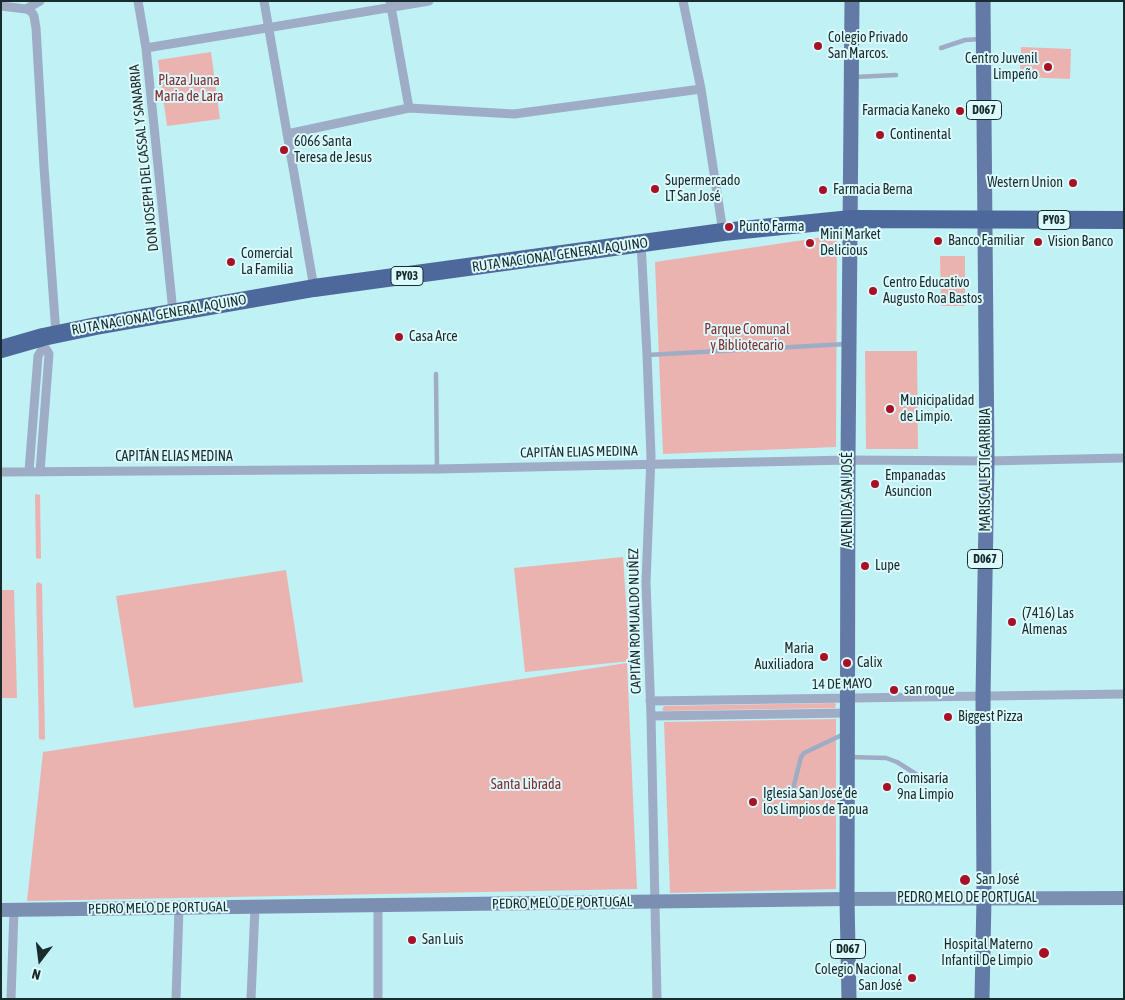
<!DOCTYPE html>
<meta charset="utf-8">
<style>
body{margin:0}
#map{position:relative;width:1125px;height:1000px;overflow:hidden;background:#bff1f5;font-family:"Asap Condensed",sans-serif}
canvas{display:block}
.frame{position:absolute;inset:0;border:2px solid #182c2e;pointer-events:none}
.north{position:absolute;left:15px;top:935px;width:50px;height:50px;-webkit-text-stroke:4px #dcfafc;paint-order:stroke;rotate:195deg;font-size:14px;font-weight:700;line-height:20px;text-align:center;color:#182c2e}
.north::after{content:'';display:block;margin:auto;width:18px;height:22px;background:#182c2e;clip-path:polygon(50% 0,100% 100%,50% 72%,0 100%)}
</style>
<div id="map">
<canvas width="1125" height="1000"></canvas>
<div class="frame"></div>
<div class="north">N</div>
</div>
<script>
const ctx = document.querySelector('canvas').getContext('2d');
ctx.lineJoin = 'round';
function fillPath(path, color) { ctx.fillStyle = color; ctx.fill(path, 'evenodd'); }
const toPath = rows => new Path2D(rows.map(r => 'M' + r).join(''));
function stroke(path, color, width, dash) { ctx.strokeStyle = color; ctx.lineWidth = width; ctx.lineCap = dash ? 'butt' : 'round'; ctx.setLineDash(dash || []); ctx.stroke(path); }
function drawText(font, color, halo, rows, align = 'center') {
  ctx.font = font + ' "Asap Condensed",sans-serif'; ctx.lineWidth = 4; ctx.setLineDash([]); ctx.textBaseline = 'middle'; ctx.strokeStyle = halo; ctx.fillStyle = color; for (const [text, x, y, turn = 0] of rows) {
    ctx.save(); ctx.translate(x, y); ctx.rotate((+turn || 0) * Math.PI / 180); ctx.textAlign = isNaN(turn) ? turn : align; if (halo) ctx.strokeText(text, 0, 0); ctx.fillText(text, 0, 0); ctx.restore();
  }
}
const green = toPath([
 [1021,47,1071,49,1070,79,1020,77],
 [211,52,220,119,167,126,158,60],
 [837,235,836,447,663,454,655,262],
 [940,256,965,256,965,306,941,306],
 [865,351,917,351,918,449,866,449],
 [36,494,40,495,41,558,40,559,36,558,35,495],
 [623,557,630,661,525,672,514,568],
 [286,570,303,682,134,708,116,596],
 [38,582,42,584,45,738,44,740,39,739,36,584],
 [1,590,14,590,17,698,1,698],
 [627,663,637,889,27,901,43,752],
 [835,703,836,705,835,708,664,711,662,710,664,706],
 [836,719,836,889,670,893,664,722]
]);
const lane = toPath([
 [941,48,965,40,980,39],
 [855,77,896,75],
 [647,355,846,344],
 [436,374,437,469],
 [849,757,886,758,897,762,916,774],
 [791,797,801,757,804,753,844,734]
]);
const street = toPath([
 [40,1,26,9,31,11,34,16,36,28,44,167,56,334],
 [138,1,146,48,173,312],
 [264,1,314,288],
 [390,1,409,108],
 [683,1,701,89,723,232],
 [1,6,26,9],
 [146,48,429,1],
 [287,134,409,108,514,114,701,89],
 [641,243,647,355,651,456,646,582,651,716,657,999],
 [29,471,38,356,44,346],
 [1,472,437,469,848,460,987,461,1124,458],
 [40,472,49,354,44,346],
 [650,701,1124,694],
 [651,716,848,713],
 [11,999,14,910],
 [176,999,179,908],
 [251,999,255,907],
 [378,999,378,905]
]);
const secondary = toPath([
 [1,910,847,899,1124,898]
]);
const primary = toPath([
 [849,999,847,899,848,460,852,1],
 [982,999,984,898,983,696,987,461,983,1]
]);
const highway = toPath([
 [1,349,43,337,96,326,314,288,723,232,851,219,1124,220]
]);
const markers = [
 [818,46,5,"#a71025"],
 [1048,67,5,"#a71025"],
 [960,111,5,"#a71025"],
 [880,135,5,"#a71025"],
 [284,150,5,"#a71025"],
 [1073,183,5,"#a71025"],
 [655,189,5,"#a71025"],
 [823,190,5,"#a71025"],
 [729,227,5,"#a71025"],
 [938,241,5,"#a71025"],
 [1038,242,5,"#a71025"],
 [810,243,5,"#a71025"],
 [231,262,5,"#a71025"],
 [873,291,5,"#a71025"],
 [399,337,5,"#a71025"],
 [890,409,5,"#a71025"],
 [875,484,5,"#a71025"],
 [865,566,5,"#a71025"],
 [1012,622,5,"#a71025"],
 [824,657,5,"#a71025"],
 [847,663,5,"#a71025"],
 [894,690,5,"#a71025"],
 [948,717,5,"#a71025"],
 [887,787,5,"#a71025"],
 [753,802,5,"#a71025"],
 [965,880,6,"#a71025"],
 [412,940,5,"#a71025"],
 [1044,953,6,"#a71025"],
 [912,978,5,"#a71025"]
];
const shields = [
 [984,110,35],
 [1054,220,32],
 [407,276,32],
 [985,559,35],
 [848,949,35]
];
const shieldNames = [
 ["D067",984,110],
 ["PY03",1054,220],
 ["PY03",407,276],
 ["D067",985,559],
 ["D067",848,949]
];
const poiNames = [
 ["Colegio Privado",828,38],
 ["San Marcos.",828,54],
 ["Centro Juvenil",1038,59,"right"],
 ["Limpeño",1038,75,"right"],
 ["Farmacia Kaneko",950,111,"right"],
 ["Continental",890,135],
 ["6066 Santa",294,142],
 ["Teresa de Jesus",294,158],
 ["Supermercado",665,181],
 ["LT San José",665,197],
 ["Western Union",1063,183,"right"],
 ["Farmacia Berna",833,190],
 ["Punto Farma",739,227],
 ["Mini Market",820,235],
 ["Delicious",820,251],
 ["Banco Familiar",948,241],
 ["Vision Banco",1048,242],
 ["Comercial",241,254],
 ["La Familia",241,270],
 ["Centro Educativo",883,283],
 ["Augusto Roa Bastos",883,299],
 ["Casa Arce",409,337],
 ["Municipalidad",900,401],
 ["de Limpio.",900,417],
 ["Empanadas",885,476],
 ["Asuncion",885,492],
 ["Lupe",875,566],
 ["(7416) Las",1022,614],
 ["Almenas",1022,630],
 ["Maria",814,649,"right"],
 ["Auxiliadora",814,665,"right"],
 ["Calix",857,663],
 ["san roque",904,690],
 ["Biggest Pizza",958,717],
 ["Comisaría",897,779],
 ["9na Limpio",897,795],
 ["Iglesia San José de",763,794],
 ["los Limpios de Tapua",763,810],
 ["San José",976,880],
 ["San Luis",422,940],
 ["Hospital Materno",1033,945,"right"],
 ["Infantil De Limpio",1033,961,"right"],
 ["Colegio Nacional",902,970,"right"],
 ["San José",902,986,"right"]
];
const parkNames = [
 ["Plaza Juana",189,81],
 ["Maria de Lara",189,97],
 ["Parque Comunal",747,330],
 ["y Bibliotecario",747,346],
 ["Santa Librada",526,785]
];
const streetNames = [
 ["DON JOSEPH DEL CASSAL Y SANABRIA",144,158,-96],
 ["RUTA NACIONAL GENERAL AQUINO",560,255,-8],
 ["RUTA NACIONAL GENERAL AQUINO",159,315,-10],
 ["CAPITÁN ELIAS MEDINA",579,452,-1],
 ["CAPITÁN ELIAS MEDINA",174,457],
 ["MARISCAL ESTIGARRIBIA",986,470,-90],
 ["AVENIDA SAN JOSÉ",848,500,-90],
 ["CAPITÁN ROMUALDO NUÑEZ",635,621,-91],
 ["14 DE MAYO",842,684,-1],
 ["PEDRO MELO DE PORTUGAL",967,898],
 ["PEDRO MELO DE PORTUGAL",562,903,-1],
 ["PEDRO MELO DE PORTUGAL",158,908,-1]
];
fillPath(green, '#ebb3b0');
stroke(lane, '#9eacc5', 4.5);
stroke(street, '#9eacc5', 9);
stroke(secondary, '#7b8fb3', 14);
stroke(primary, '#637aa6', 15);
stroke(highway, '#4d689b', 18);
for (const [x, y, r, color] of markers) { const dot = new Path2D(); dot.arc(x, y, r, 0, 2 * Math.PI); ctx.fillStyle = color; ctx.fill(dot); stroke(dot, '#dcfafc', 2); }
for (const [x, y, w] of shields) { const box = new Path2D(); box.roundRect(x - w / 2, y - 9.5, w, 19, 4); ctx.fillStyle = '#dcfafc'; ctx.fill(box); stroke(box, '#182c2e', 1); }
drawText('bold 12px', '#182c2e', null, shieldNames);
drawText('14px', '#182c2e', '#dcfafc', poiNames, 'left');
drawText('14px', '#832e2f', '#dcfafc', parkNames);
drawText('14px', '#182c2e', '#dcfafc', streetNames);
</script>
